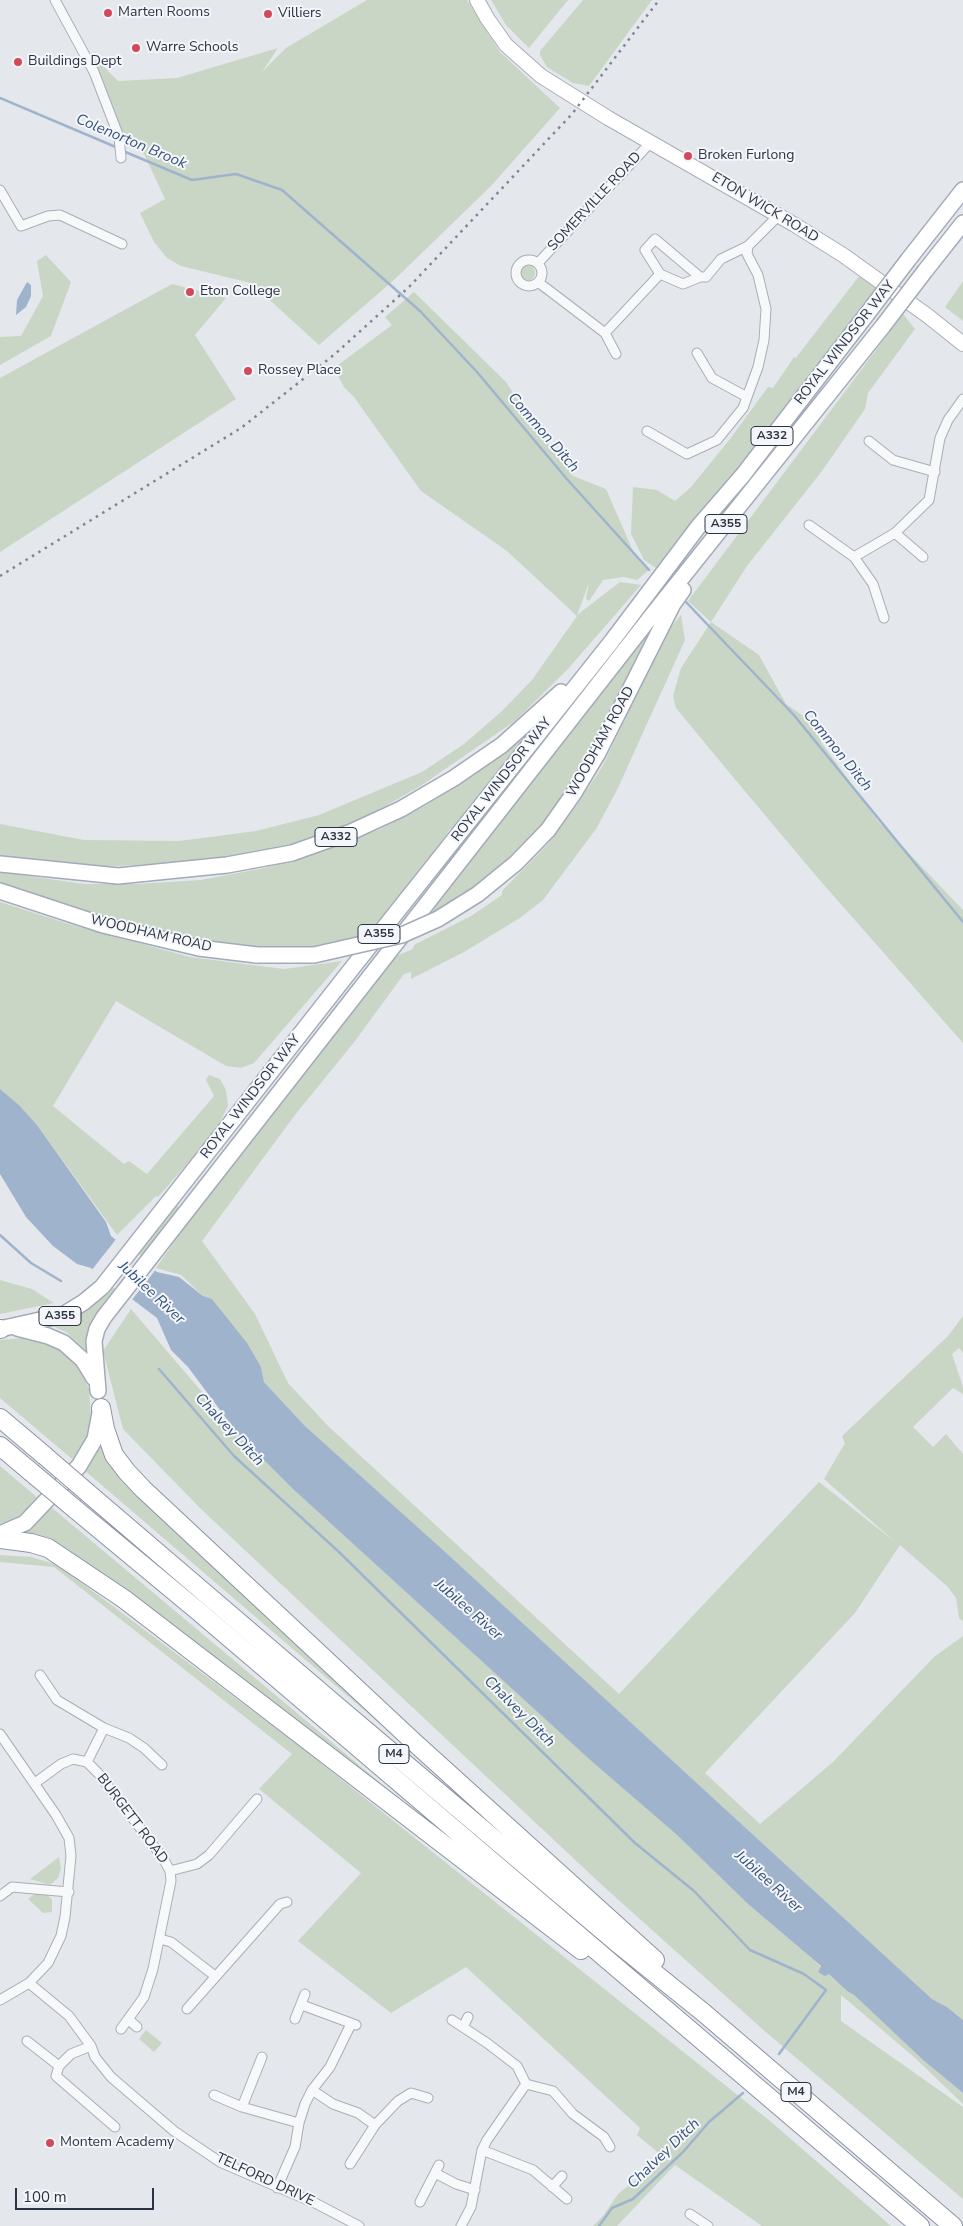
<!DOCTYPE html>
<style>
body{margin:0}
#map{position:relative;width:963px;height:2226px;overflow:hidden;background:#e4e7ec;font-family:"Nunito Sans",sans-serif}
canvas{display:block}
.scale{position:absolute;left:15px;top:2188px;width:139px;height:22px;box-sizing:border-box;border:2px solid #2b3445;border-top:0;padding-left:6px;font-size:15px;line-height:18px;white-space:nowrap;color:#2b3445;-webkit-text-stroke:4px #f4f6f9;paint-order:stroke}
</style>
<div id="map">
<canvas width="963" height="2226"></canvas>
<div class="scale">100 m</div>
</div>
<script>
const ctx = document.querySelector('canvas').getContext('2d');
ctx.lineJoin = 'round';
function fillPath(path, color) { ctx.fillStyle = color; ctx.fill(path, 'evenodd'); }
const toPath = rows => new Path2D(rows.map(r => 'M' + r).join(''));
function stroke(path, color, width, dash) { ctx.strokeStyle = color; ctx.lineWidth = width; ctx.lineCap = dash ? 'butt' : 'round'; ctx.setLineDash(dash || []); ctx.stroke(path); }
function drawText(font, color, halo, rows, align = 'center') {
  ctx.font = font + ' "Nunito Sans",sans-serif'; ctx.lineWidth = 4; ctx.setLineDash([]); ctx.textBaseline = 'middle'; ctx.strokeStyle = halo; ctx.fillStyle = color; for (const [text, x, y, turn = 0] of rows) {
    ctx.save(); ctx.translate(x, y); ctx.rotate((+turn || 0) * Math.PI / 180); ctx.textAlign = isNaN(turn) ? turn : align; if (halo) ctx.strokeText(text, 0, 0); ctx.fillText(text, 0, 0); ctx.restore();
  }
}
const green = toPath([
 [367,0,467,0,500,52,560,108,491,186,395,279,319,345,251,283,181,266,167,258,154,242,140,213,165,199,144,154,124,142,93,61,97,60,118,81,177,78,278,48,262,72,286,48],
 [491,0,568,0,529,48,506,25],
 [583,0,652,0,589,86,573,83,547,67,540,55,540,51],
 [46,255,71,282,51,336,0,365,0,337,21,336,43,296,37,261],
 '519 273a8 8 0 1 1 16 0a8 8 0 1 1-16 0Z',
 [860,275,877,288,734,473,656,568,644,560,631,534,633,487,657,490,675,501,691,487,730,439,768,387,773,388,794,357,796,358,798,355],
 [963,281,963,321,945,307],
 [172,284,226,298,195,335,236,399,0,552,0,378],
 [414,292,506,382,533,424,573,476,606,489,633,551,650,569,637,580,624,577,603,580,589,601,586,599,589,583,577,615,620,582,641,585,568,669,515,721,419,787,337,833,222,861,93,867,0,856,0,824,84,840,179,841,256,831,319,815,422,772,464,744,501,712,532,680,577,616,507,551,421,491,354,397,344,387,334,368,392,325,385,317],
 [903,314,915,329,868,393,865,409,822,471,747,566,711,622,759,655,786,704,819,727,821,742,878,821,963,910,963,1043,817,877,728,771,676,708,673,696,681,668,711,622,688,601],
 [681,615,685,640,617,790,596,829,543,900,520,918,464,952,411,979,411,972,404,974,355,1041,295,1115,202,1241,255,1314,288,1383,327,1425,619,1694,819,1482,894,1541,824,1479,845,1443,842,1436,948,1336,963,1316,963,1353,959,1348,952,1354,963,1387,963,1394,953,1388,913,1427,933,1447,946,1434,963,1454,963,1621,959,1618,956,1598,948,1587,900,1545,855,1613,705,1773,760,1824,833,1762,934,1657,963,1636,963,2020,947,2007,932,1999,442,1549,305,1426,264,1382,261,1367,212,1299,203,1296,181,1275,156,1268,202,1202,394,957,413,949,414,945,471,916,502,895,502,891,547,845,577,805,602,767,667,631],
 [652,625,639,660,564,804,503,873,422,922,440,893],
 [546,717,455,831,450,829,422,871,369,938,311,951,196,944,139,931,0,887,0,872,84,884,137,884,201,880,264,868,317,853,381,829,428,804,504,752],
 [0,902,69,924,190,957,284,969,342,961,254,1063,241,1068,226,1066,116,1001,53,1106,124,1164,129,1161,147,1174,214,1096,206,1080,209,1075,220,1079,226,1090,228,1106,215,1132,158,1197,156,1196,117,1235,37,1125,19,1105,0,1089],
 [176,1203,179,1208,94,1317,89,1327,87,1351,66,1332,48,1324,61,1320],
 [0,1280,32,1289,54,1303,0,1314],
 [131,1309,238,1434,294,1490,572,1743,677,1835,749,1905,814,1960,821,1967,818,1972,829,1973,847,1991,854,1995,923,2060,963,2093,963,2104,914,2057,841,1995,841,2021,963,2107,963,2199,768,2034,603,1886,201,1509,123,1429,103,1351],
 [22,1338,40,1341,55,1346,67,1354,83,1375,89,1389,91,1419,85,1441,72,1459,0,1398,0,1340],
 [103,1439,469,1800,83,1469,90,1462],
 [0,1466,39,1499,23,1514,0,1524],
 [51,1507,452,1843,70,1551,49,1538,21,1532,38,1521],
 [0,1555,31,1557,58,1565,302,1748,770,2121,891,2226,762,2226,675,2165,617,2226,593,2226,603,2216,618,2194,643,2174,660,2154,637,2135,640,2128,466,1967,391,2013,298,1941,361,1873,259,1789,292,1754,54,1567,0,1562],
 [59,1857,61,1869,58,1878,50,1885,30,1879],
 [37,1892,47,1894,52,1900,52,1912,43,1913,28,1899],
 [146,2030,162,2043,154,2052,139,2039]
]);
const water = toPath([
 [27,282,31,285,31,296,26,307,16,315,17,300],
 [0,1089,19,1105,37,1125,106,1222,111,1236,157,1272,179,1277,203,1296,212,1299,247,1343,261,1367,264,1382,305,1426,442,1549,932,1999,947,2007,963,2020,963,2093,923,2060,854,1995,847,1991,829,1974,825,1976,818,1972,821,1966,814,1960,749,1905,677,1835,588,1758,294,1490,238,1434,188,1367,171,1350,157,1318,91,1268,77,1264,53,1246,26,1217,0,1174]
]);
const pier = toPath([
 [117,1238,157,1268,131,1301,91,1271]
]);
const stream = toPath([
 [0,98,118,148],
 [123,151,192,180,236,174,282,190,420,311,477,372,566,478,649,570],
 [685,601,793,714,963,922],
 [0,1235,31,1263,61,1281],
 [159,1369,234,1456,339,1552,635,1843,694,1891,750,1950,804,1974,826,1990,779,2054],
 [599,2226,612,2208,633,2199,683,2152,709,2122,743,2093]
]);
const street = toPath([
 [55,0,94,72,119,137,121,158],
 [0,190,21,226,48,216,60,215,122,244],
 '516 273a13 13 0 1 1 26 0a13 13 0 1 1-26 0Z',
 [538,263,651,142],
 [660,274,645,250,655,239,700,277],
 [538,282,605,333,616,354],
 [605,333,660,274,683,284,700,277,706,277,721,259,748,246,779,215],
 [697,353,712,378,747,397],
 [647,431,687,454,717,440,743,408,758,367,764,340,766,309,758,275,747,254,748,246],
 [869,441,893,460,935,472],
 [809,525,854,557,873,584,884,618],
 [895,533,923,557],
 [854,557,895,533,929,500,940,438,948,420,963,399],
 [40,1675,57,1700,104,1728,129,1738,144,1748,162,1765],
 [0,1734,56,1815,69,1838,71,1856,65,1917,61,1936,48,1963,29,1983,0,2000],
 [87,1762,104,1728],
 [35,1783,61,1764,73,1759,87,1762,98,1773,163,1858,170,1871,171,1881,153,1969,144,1997,121,2029],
 [170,1871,197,1864,209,1855,257,1799],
 [0,1896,12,1887,69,1892],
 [160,1939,171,1942,215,1976],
 [29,1983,69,2016,91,2046,95,2057,111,2077,174,2131,220,2162,317,2204,359,2226],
 [302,2005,356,2025],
 [187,2009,280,1904,287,1902],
 [295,2019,305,1994],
 [129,2020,137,2027],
 [452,2020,487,2043,517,2066,526,2084,487,2140,482,2150,471,2207,461,2226],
 [463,2027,468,2017],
 [27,2041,59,2066],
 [91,2046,71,2054,59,2066,56,2076,115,2127],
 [526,2084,553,2091,573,2114,604,2137,610,2147],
 [312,2090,333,2104,358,2113,375,2125],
 [214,2095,242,2107,299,2123],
 [242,2107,262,2057],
 [482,2150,533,2170,567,2199],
 [350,2164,375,2125,398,2101,411,2093,428,2098],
 [435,2173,456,2184,475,2190],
 [552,2187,562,2176],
 [277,2188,295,2147,299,2123,305,2104,312,2090,330,2067,351,2024],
 [420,2202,439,2165],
 [690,2214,708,2226]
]);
const secondary = toPath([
 [477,0,487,18,506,45,541,76,608,118,795,225,843,255,928,316,963,344]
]);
const primary = toPath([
 [908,260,963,190],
 [925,271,963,223],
 [0,864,118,876,227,865,292,853,351,832,401,809,454,778,502,745,561,692],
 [0,891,103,925,199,948,257,955],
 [478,894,516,863,548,830,574,793,598,753,673,604,683,590],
 [17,1328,48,1336,64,1343,83,1360,94,1378],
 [0,1329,63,1315,84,1302,102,1287,353,967,612,641,698,527,743,475,867,314],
 [98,1391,94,1341,97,1329,104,1317,653,614,883,326],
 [0,1534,25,1523,79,1466,95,1439,100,1413]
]);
const highway = toPath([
 [0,1329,1,1329],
 [101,1408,105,1429,114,1455,127,1472,143,1489,415,1743,655,1960],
 [0,1418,45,1456],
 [0,1446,31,1472],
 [88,1493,337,1706,616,1942,704,2013,953,2226],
 [75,1509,198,1611,920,2226],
 [0,1539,31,1543,48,1548,124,1599,581,1950]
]);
const rail = toPath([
 [0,576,241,428,335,354,409,287,572,114,659,0]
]);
const primaryBridge = toPath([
 [867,314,908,260],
 [883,326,925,271],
 [257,955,314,955,402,935,438,919,478,894]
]);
const highwayBridge = toPath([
 [45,1456,88,1493],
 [31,1472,75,1509]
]);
const markers = [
 [108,13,5,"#d1495b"],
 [268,14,5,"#d1495b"],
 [136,48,5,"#d1495b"],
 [18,62,5,"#d1495b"],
 [688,156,5,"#d1495b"],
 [190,292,5,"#d1495b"],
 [248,371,5,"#d1495b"],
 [50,2143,5,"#d1495b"]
];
const shields = [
 [772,436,42],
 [726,524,42],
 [336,837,42],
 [379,934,42],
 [60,1316,42],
 [394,1754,30],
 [796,2092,30]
];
const shieldNames = [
 ["A332",772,436],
 ["A355",726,524],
 ["A332",336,837],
 ["A355",379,934],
 ["A355",60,1316],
 ["M4",394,1754],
 ["M4",796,2092]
];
const poiNames = [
 ["Marten Rooms",118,13],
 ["Villiers",278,14],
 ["Warre Schools",146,48],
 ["Buildings Dept",28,62],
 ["Broken Furlong",698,156],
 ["Eton College",200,292],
 ["Rossey Place",258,371],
 ["Montem Academy",60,2143]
];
const streetNames = [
 ["SOMERVILLE ROAD",595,202,-47],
 ["ETON WICK ROAD",765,208,31],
 ["ROYAL WINDSOR WAY",845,343,-52],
 ["WOODHAM ROAD",601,742,-61],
 ["ROYAL WINDSOR WAY",502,780,-52],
 ["WOODHAM ROAD",151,934,13],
 ["ROYAL WINDSOR WAY",251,1097,-52],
 ["BURGETT ROAD",132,1819,53],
 ["TELFORD DRIVE",265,2180,25]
];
const waterNames = [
 ["Colenorton Brook",131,142,23],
 ["Common Ditch",543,433,49],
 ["Common Ditch",837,751,51],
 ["Jubilee River",151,1293,43],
 ["Chalvey Ditch",229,1430,47],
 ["Jubilee River",468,1610,41],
 ["Chalvey Ditch",519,1712,45],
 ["Jubilee River",768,1882,42],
 ["Chalvey Ditch",664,2154,-44]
];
fillPath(green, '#c9d6c5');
fillPath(water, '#9fb4cc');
fillPath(pier, '#e4e7ec');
stroke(stream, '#9fb4cc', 2.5);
stroke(street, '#a9aeb7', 11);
stroke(secondary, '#a9aeb7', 16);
stroke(primary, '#a3abb8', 18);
stroke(highway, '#8b94a3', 20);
stroke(street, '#f7f8fa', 9);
stroke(secondary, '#fff', 14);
stroke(primary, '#fff', 15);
stroke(highway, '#fff', 18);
stroke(rail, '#7d8696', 2.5, [2.5, 5]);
stroke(primaryBridge, '#a3abb8', 18, []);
stroke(highwayBridge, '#8b94a3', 20, []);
stroke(primaryBridge, '#fff', 15);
stroke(highwayBridge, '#fff', 18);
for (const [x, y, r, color] of markers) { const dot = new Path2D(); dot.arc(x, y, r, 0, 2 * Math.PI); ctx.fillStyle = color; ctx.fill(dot); stroke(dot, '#f4f6f9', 2); }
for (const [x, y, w] of shields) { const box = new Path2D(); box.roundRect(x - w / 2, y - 9.5, w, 19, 4); ctx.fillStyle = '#f4f6f9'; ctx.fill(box); stroke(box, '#2b3445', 1); }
drawText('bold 12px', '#2b3445', null, shieldNames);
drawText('14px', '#2b3445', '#f4f6f9', poiNames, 'left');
drawText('14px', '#2b3445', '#f4f6f9', streetNames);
drawText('italic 15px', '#34527a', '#f4f6f9', waterNames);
</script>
